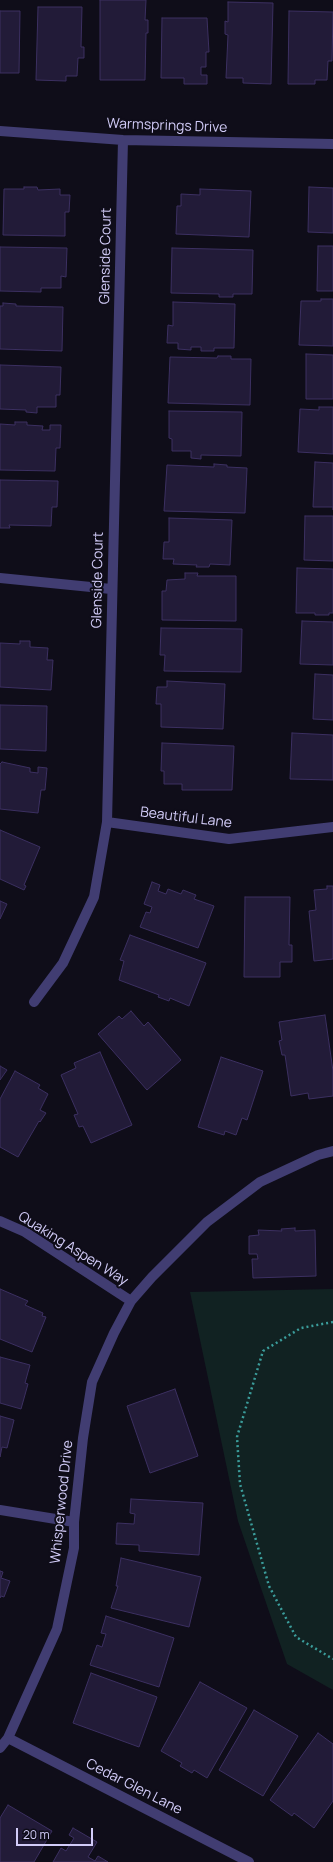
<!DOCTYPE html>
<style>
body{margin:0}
#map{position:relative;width:333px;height:1862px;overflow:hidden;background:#0f0d19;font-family:Manrope,sans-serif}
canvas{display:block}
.scale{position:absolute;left:16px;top:1828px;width:77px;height:18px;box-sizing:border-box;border:2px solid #d2ccf8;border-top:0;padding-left:5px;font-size:12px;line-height:14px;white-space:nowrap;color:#d2ccf8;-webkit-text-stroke:3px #0f0d19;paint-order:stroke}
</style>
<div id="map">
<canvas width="333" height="1862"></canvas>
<div class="scale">20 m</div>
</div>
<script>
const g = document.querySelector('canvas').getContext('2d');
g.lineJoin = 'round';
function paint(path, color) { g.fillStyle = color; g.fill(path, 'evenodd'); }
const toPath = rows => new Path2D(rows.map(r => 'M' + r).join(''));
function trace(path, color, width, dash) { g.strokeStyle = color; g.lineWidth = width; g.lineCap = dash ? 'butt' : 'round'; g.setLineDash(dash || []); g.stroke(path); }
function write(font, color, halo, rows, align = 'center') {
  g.font = font + ' Manrope,sans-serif'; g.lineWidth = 4; g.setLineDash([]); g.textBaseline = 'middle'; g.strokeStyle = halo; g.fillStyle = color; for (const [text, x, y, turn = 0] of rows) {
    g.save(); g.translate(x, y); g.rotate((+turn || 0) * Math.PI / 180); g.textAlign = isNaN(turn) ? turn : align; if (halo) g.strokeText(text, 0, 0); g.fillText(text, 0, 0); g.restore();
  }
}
paint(toPath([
 [333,1289,333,1690,287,1664,238,1521,190,1292]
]), '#122');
const building = toPath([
 [100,0,146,0,145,20,148,20,148,33,146,33,145,80,100,80,100,0],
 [228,2,273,3,271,84,243,83,243,78,226,78,228,35,225,34,225,21,228,22,228,2],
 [38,7,82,7,81,47,84,47,84,58,78,58,77,76,66,76,66,81,36,80,38,7],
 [0,11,20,11,19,73,0,73,0,11],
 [289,11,333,12,332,61,328,61,327,80,315,80,315,84,288,84,289,11],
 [162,18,207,18,209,52,206,52,206,67,201,67,201,75,207,75,207,84,184,84,184,78,161,78,162,18],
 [24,187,37,187,38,190,60,189,60,195,70,195,69,212,65,212,65,236,3,235,4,189,24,189,24,187],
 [309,187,333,188,333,233,308,232,309,187],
 [200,189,251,191,249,237,176,234,177,206,181,206,181,194,200,195,200,189],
 [318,246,333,246,333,291,317,291,318,246],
 [0,247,67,248,66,277,61,276,61,288,41,288,41,292,0,291,0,247],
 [172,248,253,250,252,294,233,294,233,297,219,297,219,294,171,293,172,248],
 [321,299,333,299,333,346,299,345,301,301,321,301,321,299],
 [173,302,235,304,234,348,214,348,214,351,201,351,201,347,191,347,191,350,178,349,178,343,167,343,168,325,173,326,173,302],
 [3,303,16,304,16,306,63,307,62,351,0,349,0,306,3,306,3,303],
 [306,354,333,355,333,399,306,399,306,354],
 [218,356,231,356,231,359,251,359,250,405,168,403,170,357,217,358,218,356],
 [0,365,61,367,60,395,56,395,56,407,37,407,37,413,26,412,26,410,0,409,0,365],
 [319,407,333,407,333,454,298,452,300,409,319,410,319,407],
 [169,411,242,412,241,456,201,455,201,459,191,458,191,451,172,451,172,439,169,438,169,411],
 [15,422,27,422,27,425,43,426,42,430,50,430,50,425,61,425,60,448,56,448,55,471,0,470,0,424,15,425,15,422],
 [315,462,333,463,333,510,333,507,313,507,315,462],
 [214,464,227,465,227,467,247,468,245,513,164,511,167,465,214,467,214,464],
 [0,480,58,481,57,507,52,507,51,526,9,525,10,528,0,528,0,480],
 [305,516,333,516,333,561,304,560,305,516],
 [169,518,232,520,230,565,210,564,209,567,196,567,197,565,173,564,174,559,163,559,164,542,169,542,169,518],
 [297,568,333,569,333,613,329,613,329,615,315,615,315,613,296,613,297,568],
 [185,573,198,573,197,576,236,576,236,621,162,620,162,591,166,591,167,580,185,579,185,573],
 [302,621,333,622,333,665,300,664,302,621],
 [161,628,242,629,241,672,164,671,165,655,160,655,161,628],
 [20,641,30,641,30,647,48,648,47,660,53,660,51,690,0,687,0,643,20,644,20,641],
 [315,674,333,675,333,720,313,719,315,674],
 [167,681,225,684,223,729,161,727,161,704,156,704,157,687,167,687,167,681],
 [0,705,47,706,46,751,0,749,0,705],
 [292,733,333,735,333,780,290,779,292,733],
 [162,743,234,746,232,790,182,790,182,784,164,784,164,771,161,771,162,743],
 [2,762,30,768,30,772,38,773,38,767,47,768,45,790,41,790,38,813,0,809,0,764,2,762],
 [0,830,40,847,24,885,26,886,24,890,0,879,0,830],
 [152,882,160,885,158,891,166,894,168,889,181,894,183,890,196,895,194,899,214,906,198,948,140,927,146,912,150,913,152,907,144,904,152,882],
 [327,886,333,886,333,959,314,961,309,911,316,910,314,890,327,889,327,886],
 [245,897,290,897,289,945,292,945,292,962,280,962,280,977,244,977,245,897],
 [0,901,7,904,0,919,0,901],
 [130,935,206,963,189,1006,170,998,169,1001,158,997,159,995,119,980,124,961,120,960,130,935],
 [131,1011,144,1026,148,1022,181,1060,147,1090,98,1034,119,1016,122,1019,131,1011],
 [325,1015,333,1071,333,1096,309,1099,308,1093,291,1096,285,1055,282,1055,279,1041,282,1040,279,1022,325,1015],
 [100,1052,132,1125,91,1143,83,1126,79,1127,74,1115,78,1114,61,1075,76,1068,74,1063,100,1052],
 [221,1057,263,1071,247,1120,242,1118,236,1135,225,1131,224,1135,198,1127,221,1057],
 [0,1066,7,1070,0,1080,0,1066],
 [15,1071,40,1085,38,1088,48,1094,40,1110,46,1113,40,1122,39,1121,18,1157,0,1147,0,1099,15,1071],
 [295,1228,295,1231,315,1230,316,1276,253,1278,252,1259,258,1259,257,1254,249,1254,249,1236,259,1235,258,1230,282,1231,281,1229,295,1228],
 [0,1289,28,1301,25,1305,43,1313,42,1316,46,1317,32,1352,0,1339,0,1289],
 [0,1357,30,1365,25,1383,28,1384,21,1409,0,1403,0,1357],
 [175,1389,198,1456,150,1473,127,1406,175,1389],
 [0,1416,14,1420,7,1448,2,1447,0,1457,0,1416],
 [131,1499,203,1503,199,1555,139,1551,139,1545,116,1544,117,1523,134,1524,135,1514,130,1513,131,1499],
 [121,1558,201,1577,189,1627,111,1608,118,1586,116,1586,121,1558],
 [0,1571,3,1572,1,1578,10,1581,4,1597,1,1596,0,1598,0,1571],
 [106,1616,174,1638,159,1687,90,1665,97,1645,102,1647,106,1634,101,1633,106,1616],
 [91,1673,157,1697,139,1747,73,1723,91,1673],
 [200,1682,247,1708,207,1778,194,1770,192,1773,180,1766,182,1763,161,1751,200,1682],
 [254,1710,298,1736,263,1796,219,1770,254,1710],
 [318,1733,333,1744,333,1801,314,1828,294,1813,292,1816,270,1800,318,1733],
 [8,1805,52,1831,34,1862,0,1862,0,1818,8,1805],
 [73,1828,97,1842,88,1857,95,1861,98,1856,108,1862,53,1862,61,1848,66,1851,74,1838,69,1835,73,1828]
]);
paint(building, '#221b38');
trace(building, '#3c3061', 1);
trace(toPath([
 [333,1322,301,1328,263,1351,237,1437,240,1484,269,1586,296,1637,333,1659]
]), '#3b9d9b', 2.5, [2, 3]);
trace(toPath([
 [0,131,123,140,333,144],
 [0,578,111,589],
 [107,822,229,839,333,827],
 [34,1002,63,963,94,897,107,822,123,140],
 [0,1221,25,1232,131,1301],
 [0,1510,74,1522],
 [8,1738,249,1862],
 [0,1748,8,1738,57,1629,74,1548,74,1522,83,1438,92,1382,114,1333,131,1301,152,1277,207,1222,260,1182,318,1155,333,1151]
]), '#413d72', 10);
write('14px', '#d2ccf8', '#0f0d19', [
 ["Warmsprings Drive",167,126,2],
 ["Glenside Court",106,256,-89],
 ["Glenside Court",98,580,-89],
 ["Beautiful Lane",186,818,7],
 ["Quaking Aspen Way",73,1249,32],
 ["Whisperwood Drive",62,1502,-84],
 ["Cedar Glen Lane",134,1787,27]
]);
</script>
